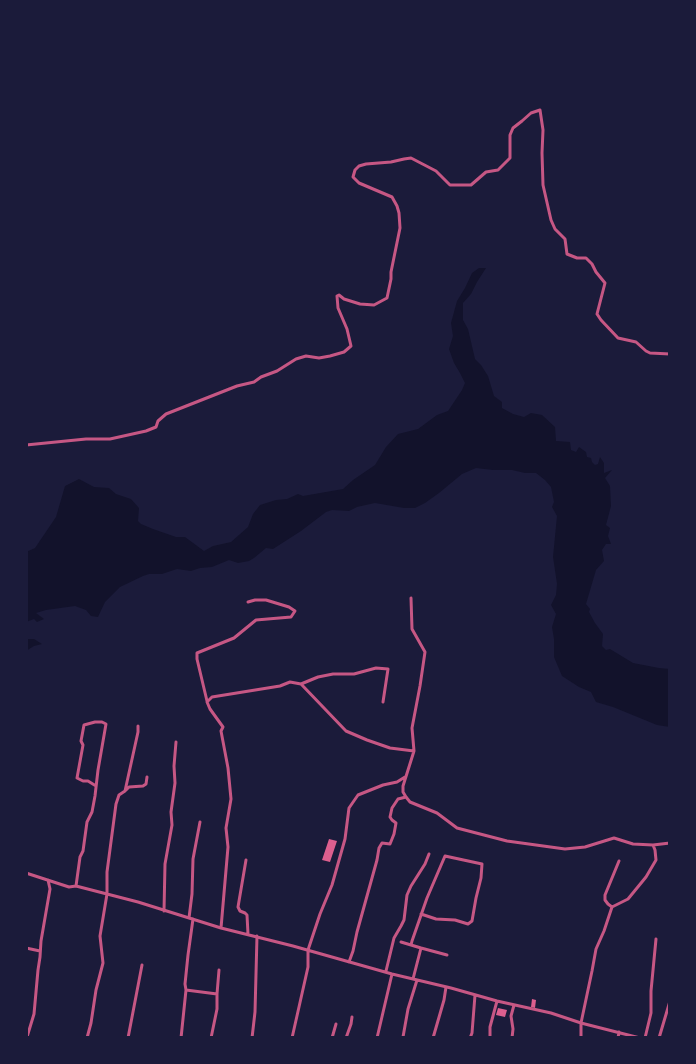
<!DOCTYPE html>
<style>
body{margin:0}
#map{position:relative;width:696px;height:1064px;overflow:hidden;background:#1b1b3a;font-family:"DM Sans",sans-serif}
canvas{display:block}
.frame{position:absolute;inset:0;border:28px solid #1b1b3a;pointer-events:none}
</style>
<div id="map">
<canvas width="696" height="1064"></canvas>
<div class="frame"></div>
</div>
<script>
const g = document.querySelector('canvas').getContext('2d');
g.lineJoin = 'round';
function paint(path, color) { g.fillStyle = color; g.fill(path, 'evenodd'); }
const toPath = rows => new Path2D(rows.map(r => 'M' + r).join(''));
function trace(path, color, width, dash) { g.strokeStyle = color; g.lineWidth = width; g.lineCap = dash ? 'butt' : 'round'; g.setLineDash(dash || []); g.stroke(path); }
paint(toPath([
 [479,268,486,268,477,282,471,294,463,303,463,320,468,329,475,359,481,365,488,376,494,396,502,402,502,408,513,414,524,417,531,413,542,415,555,427,556,441,570,442,571,450,576,452,579,447,586,452,587,457,591,458,592,462,595,465,598,464,600,457,604,463,604,473,612,470,605,478,610,486,611,506,606,525,610,528,608,536,611,544,606,544,602,550,604,561,596,570,586,604,590,609,589,612,595,623,603,634,602,646,606,650,610,649,633,663,659,668,670,669,670,727,657,725,613,707,596,702,591,692,579,687,562,676,554,657,554,639,552,627,556,614,551,605,556,595,557,584,553,557,557,516,552,507,554,502,551,487,545,480,536,473,525,473,512,470,493,470,476,468,462,474,439,493,425,503,415,508,404,508,375,503,357,507,349,511,332,510,326,512,301,531,273,549,266,548,254,558,249,561,238,563,229,560,212,567,200,568,191,571,177,569,162,574,149,574,143,576,120,587,105,602,98,617,91,616,86,610,75,606,46,610,36,613,44,619,37,622,34,619,26,622,26,552,35,548,56,517,65,486,79,479,94,487,109,488,116,494,131,499,139,508,138,521,141,524,153,529,176,537,185,537,204,551,213,546,231,542,248,527,253,514,260,505,276,500,287,499,298,494,303,496,343,489,353,480,375,465,386,447,398,434,418,429,437,415,448,411,462,390,465,383,460,373,454,363,449,349,453,336,451,323,457,301,465,288,472,273],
 [26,639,34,639,42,644,34,646,26,651]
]), '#12122b');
paint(toPath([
 [329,839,337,841,330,862,322,860],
 [532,999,536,1000,535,1008,531,1007],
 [498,1008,507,1010,505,1017,496,1015]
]), '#dd5f8e');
trace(toPath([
 [26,445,86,439,110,439,146,431,156,427,158,421,166,414,237,386,254,382,261,377,277,371,296,359,306,356,319,358,330,356,344,352,351,346,347,329,338,308,337,296,339,295,344,299,360,304,374,305,387,298,391,279,391,272,400,228,399,213,397,206,392,197,359,183,353,177,355,170,359,166,366,164,391,162,404,159,411,158,436,171,450,185,471,185,486,172,498,170,510,158,510,135,513,128,522,121,531,113,540,110,543,130,542,153,543,185,551,220,555,229,565,239,567,254,577,258,586,258,592,264,596,272,605,283,597,314,601,320,618,338,636,342,646,351,650,353,670,354],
 [411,598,412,629,425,652,420,686,412,728,414,751,403,786,403,792,406,797,410,802,437,813,457,828,507,841,565,849,585,847,614,838,633,844,653,845,655,850,656,860,646,877,628,899,612,907,604,931,596,949,592,971,581,1023,581,1038],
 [301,684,318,677,333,674,354,674,376,668,388,669,383,702],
 [207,701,197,659,197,653,234,638,256,620,291,617,295,611,289,607,266,600,255,600,248,602],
 [126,790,129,787,143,786,146,784,147,777],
 [653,845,670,843],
 [246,860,238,907,240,911,245,913,247,915,248,934],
 [26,873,69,887,76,886,107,894,107,872,116,804,119,795,125,791,138,732,138,726],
 [76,886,80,857,83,851,87,822,92,812,95,796,98,770,106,724,102,722,95,722,84,725,81,741,83,745,77,778,83,781,88,781,96,786],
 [612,907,608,904,605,900,605,895,619,861],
 [164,911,165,864,172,825,171,812,175,783,174,766,176,742],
 [189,918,192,894,193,859,200,822],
 [193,919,188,955,185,984,186,990,217,994,219,970],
 [221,928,228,847,226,828,231,799,228,768,221,731,223,727,210,709,207,702,212,697,280,686,290,682,301,684,346,731,367,740,390,748,414,751],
 [401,942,411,945],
 [26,948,40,951],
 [421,948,447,955],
 [349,962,353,951,357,932,377,860,379,848,382,843,390,844,394,834,396,823,392,820,390,817,392,808,398,799,406,797],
 [386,971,394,938,401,926,404,920,407,895,411,886,425,864,429,854],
 [413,979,421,948,411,945,412,941,427,898,445,856,482,864,481,878,476,898,472,921,468,924,455,920,436,919,421,914],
 [27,1037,34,1014,38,970,40,957,41,941,50,889,48,880],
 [403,1037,408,1009,417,980],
 [87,1038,91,1023,96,990,103,963,100,936,107,894,138,902,221,928,293,946,392,974,451,988,497,1001,551,1013,581,1023,640,1038],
 [128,1038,142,965],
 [181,1038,186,990],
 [211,1038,217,1009,217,994],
 [252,1038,255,1012,257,936],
 [292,1038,308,967,308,950,320,914,332,885,345,839,349,808,358,795,383,785,397,782,405,777],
 [332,1038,336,1024],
 [346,1038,351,1024,352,1017],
 [377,1038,392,974],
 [433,1038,444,1000,446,987],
 [470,1038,472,1033,475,995],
 [490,1038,490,1027,497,1001],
 [512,1038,513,1029,511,1016,514,1005],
 [618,1038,619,1032],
 [645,1038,651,1013,651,991,656,939],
 [659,1038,670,1001]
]), '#c65784', 3);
</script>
